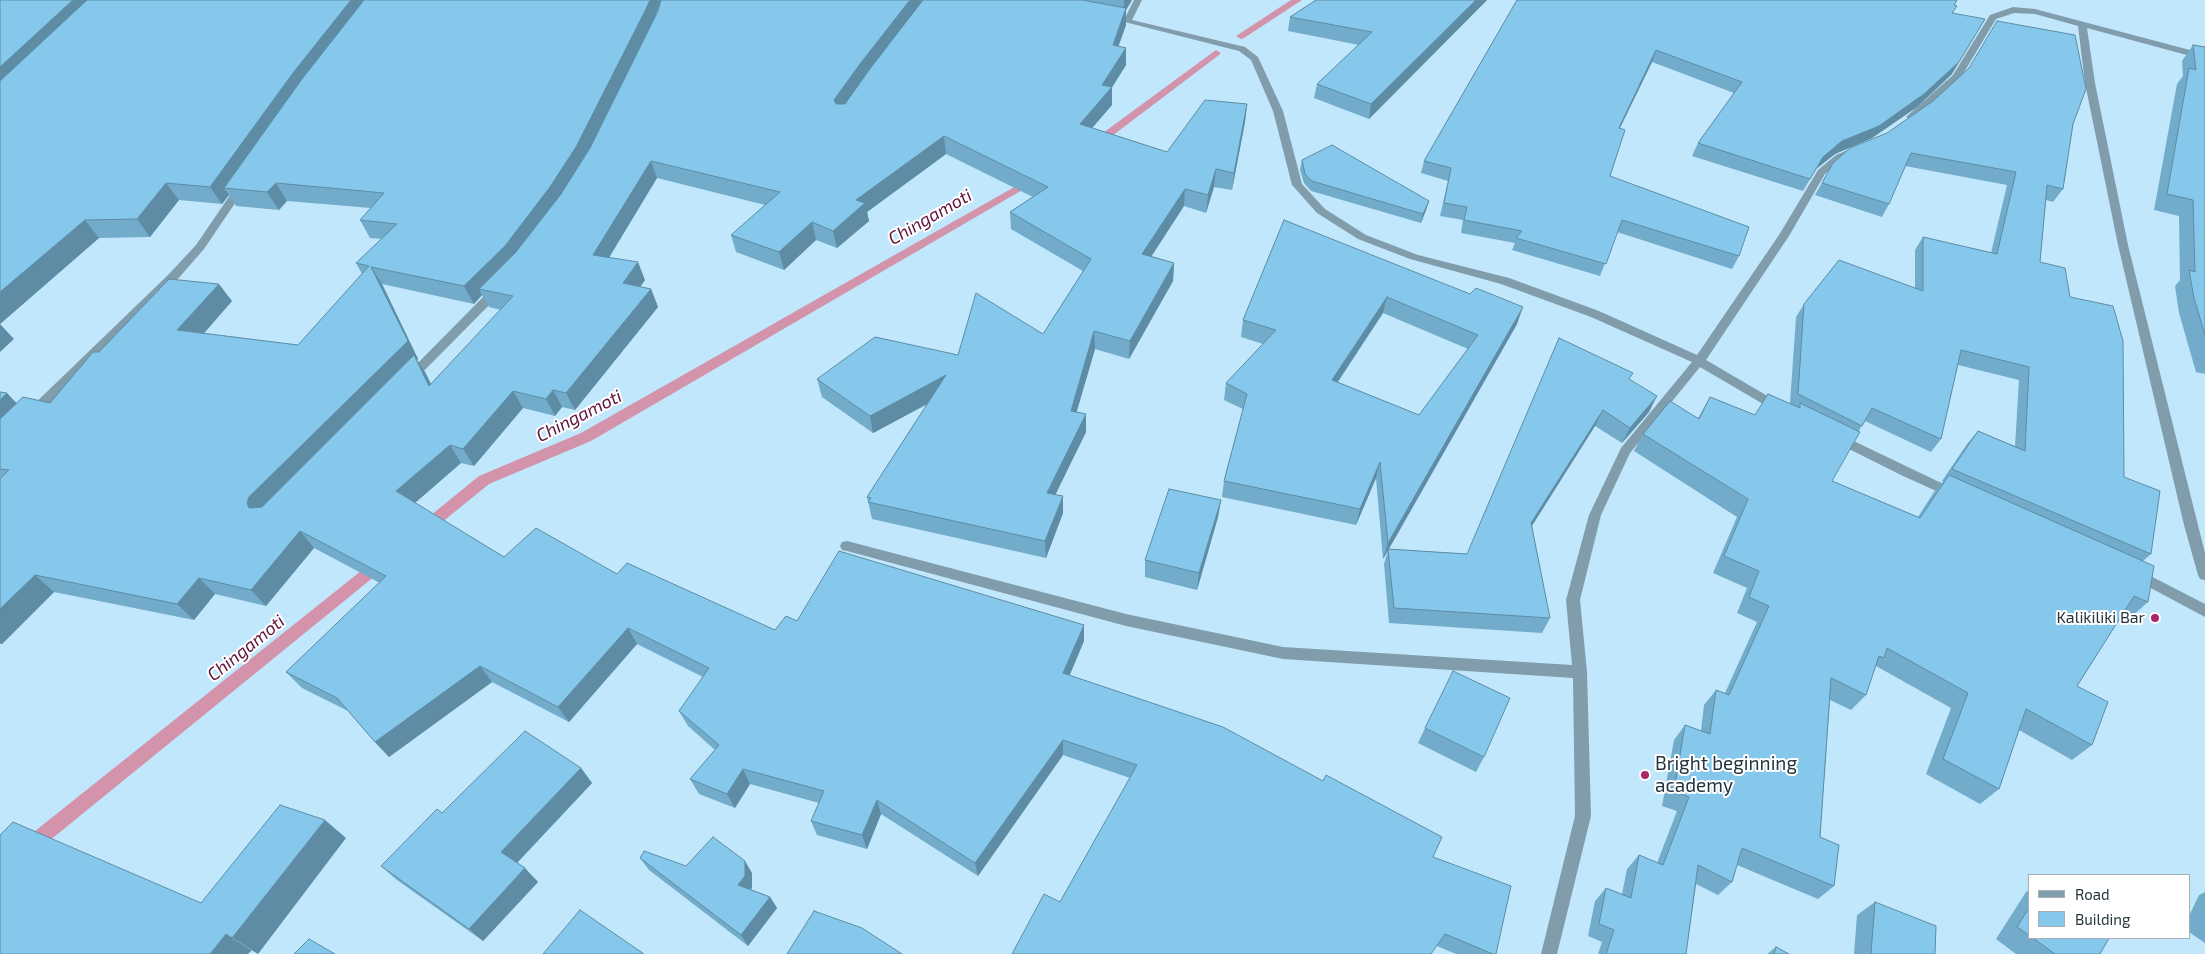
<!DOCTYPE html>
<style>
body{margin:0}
#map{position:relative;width:2205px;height:954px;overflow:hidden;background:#c1e7fc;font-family:"Exo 2",sans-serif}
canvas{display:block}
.legend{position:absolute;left:2028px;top:874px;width:162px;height:65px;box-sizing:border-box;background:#fff;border:1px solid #a8aeb1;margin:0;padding:6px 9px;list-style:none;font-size:15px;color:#26353d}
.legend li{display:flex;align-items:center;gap:10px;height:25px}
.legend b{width:25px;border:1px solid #a8aeb1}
</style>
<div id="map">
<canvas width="2205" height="954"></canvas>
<ul class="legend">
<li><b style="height:6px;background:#819cab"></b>Road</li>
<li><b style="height:14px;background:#85c8eb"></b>Building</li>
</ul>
</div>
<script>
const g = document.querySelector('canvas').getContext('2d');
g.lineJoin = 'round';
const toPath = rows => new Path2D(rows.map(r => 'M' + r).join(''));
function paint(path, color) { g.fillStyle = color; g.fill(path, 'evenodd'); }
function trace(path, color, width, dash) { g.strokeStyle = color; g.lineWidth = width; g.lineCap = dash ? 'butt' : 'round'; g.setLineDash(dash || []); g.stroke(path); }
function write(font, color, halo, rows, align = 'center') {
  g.font = font + ' "Exo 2",sans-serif'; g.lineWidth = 4; g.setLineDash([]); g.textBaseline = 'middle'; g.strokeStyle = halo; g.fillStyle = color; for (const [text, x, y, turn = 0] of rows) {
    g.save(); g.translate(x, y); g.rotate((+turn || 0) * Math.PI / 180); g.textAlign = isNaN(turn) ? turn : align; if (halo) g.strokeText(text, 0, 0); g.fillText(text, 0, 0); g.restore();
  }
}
paint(toPath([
 [1291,0,1302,0,1244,38,1241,39,1236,36,1291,0],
 [1216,50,1221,53,1219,55,1100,145,1092,145,1092,141,1216,50],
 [1032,177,1037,180,1036,182,591,441,489,484,430,532,425,534,420,532,418,528,420,524,479,476,581,433,1032,177],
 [381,557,386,559,388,563,386,567,6,876,0,879,0,859,376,559,381,557]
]), '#d393aa');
paint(toPath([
 [1134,0,1142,0,1132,20,1245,47,1258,57,1283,111,1302,184,1325,209,1366,235,1418,255,1509,278,1599,311,1697,355,1779,235,1818,170,1836,155,1855,147,1860,150,1842,159,1825,174,1789,236,1706,360,1783,405,1785,408,1783,411,1775,411,1700,367,1630,453,1601,515,1580,600,1587,672,1591,816,1557,954,1541,954,1575,816,1573,678,1283,659,1126,626,847,551,842,550,840,546,842,542,847,541,1126,614,1283,647,1572,665,1566,600,1589,515,1621,448,1692,362,1591,317,1501,284,1410,259,1358,239,1317,213,1292,185,1273,111,1251,60,1239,51,1105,17,1109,14,1125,18,1134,0],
 [2013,7,2035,9,2205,54,2205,60,2087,28,2095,83,2128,245,2205,553,2205,580,2200,579,2198,575,2184,525,2118,245,2085,83,2078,26,2035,14,2014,13,1996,19,1960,79,1914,119,1911,120,1906,117,1953,75,1990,15,2013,7],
 [241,184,246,187,204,249,176,281,35,417,27,417,25,414,27,411,168,275,196,245,237,185,241,184],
 [497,286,501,287,502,290,501,293,415,380,407,380,405,377,407,374,493,287,497,286],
 [1837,433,1958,491,1960,494,1958,497,1954,499,1903,476,1833,441,1831,438,1837,433],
 [2137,569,2205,604,2205,617,2132,578,2130,574,2132,570,2137,569]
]), '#819cab');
paint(toPath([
 [0,0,661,0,655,16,661,0,1132,0,1126,10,1126,25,1118,46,1126,48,1126,65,1112,87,1112,105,1092,128,1167,152,1247,104,1245,122,1232,190,1214,187,1206,213,1184,206,1151,256,1174,263,1173,281,1129,359,1095,349,1076,412,1086,414,1086,432,1055,494,1063,513,1046,558,872,519,867,497,927,404,873,433,822,397,817,379,958,355,1043,334,1083,271,1011,229,1010,212,1033,197,946,154,867,212,869,221,837,248,816,240,784,270,736,252,731,235,765,205,657,178,609,258,645,280,640,287,651,289,658,307,575,410,562,407,555,416,523,408,474,466,461,463,415,503,504,557,617,574,775,630,797,621,1084,641,1069,675,1433,857,1496,954,1456,954,1437,946,1060,902,1130,778,1063,755,978,876,881,814,867,849,817,835,811,821,819,803,750,784,735,808,699,794,690,779,715,750,688,726,679,711,703,677,637,644,569,722,492,682,389,757,375,742,348,711,302,688,286,672,380,583,314,548,266,606,215,594,194,620,54,592,2,644,0,644,0,392,17,403,50,403,99,352,232,301,204,333,298,345,362,274,356,263,382,239,370,238,360,220,371,208,287,201,279,210,236,206,229,195,222,204,179,200,150,237,99,238,0,324],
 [382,284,474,304,482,295,489,307,501,310,431,384,425,372,417,360,418,359],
 [1316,0,1487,0,1369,119,1314,98,1317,84,1359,45,1288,31,1290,17],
 [1517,0,1957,0,1954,5,1953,13,1952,74,1917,107,1872,138,1835,154,1816,169,1803,191,1692,156,1698,143,1734,93,1652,62,1620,128,1610,176,1739,256,1732,269,1617,232,1600,276,1512,250,1515,243,1461,233,1463,220,1440,216,1448,181,1421,173,1424,161],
 [2193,45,2205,47,2205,374,2196,372,2179,313,2175,286,2180,280,2179,216,2154,210,2177,84,2183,76,2182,61],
 [2073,124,2063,189,2053,202,2046,200,2040,262,2070,297,2124,477,2151,554,2143,561,2148,602,2129,619,2122,615,2077,686,2092,745,2072,760,2019,730,1999,789,1980,804,1926,774,1951,708,1876,666,1875,668,1866,695,1851,710,1830,700,1820,837,1834,886,1818,899,1737,865,1732,882,1718,895,1696,884,1686,954,1598,954,1602,942,1588,936,1595,901,1606,888,1622,894,1627,869,1639,855,1657,863,1677,811,1662,806,1674,740,1685,725,1701,731,1704,705,1716,690,1725,693,1757,622,1737,613,1747,588,1713,573,1737,517,1634,451,1643,434,1698,418,1710,397,1755,415,1790,403,1796,317,1804,304,1915,288,1915,250,1923,237,1991,253,2007,185,1905,166,1889,204,1882,217,1815,195,1833,163],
 [1958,365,2019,380,2015,446,1978,431,1967,444,1942,481,1943,482,1934,492,1918,517,1832,481,1858,432,1865,421,1931,452,1941,439],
 [1302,160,1429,201,1426,210,1421,223,1311,191,1304,183,1300,170],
 [1284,220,1517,324,1389,549,1467,554,1630,380,1649,412,1622,443,1595,426,1532,526,1550,618,1542,633,1389,623,1384,564,1388,551,1383,559,1376,478,1356,525,1222,497,1224,481,1243,409,1224,400,1226,383,1263,344,1241,337,1243,320],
 [1383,313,1468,349,1419,415,1338,382],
 [1221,500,1218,517,1197,590,1145,577,1145,560],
 [1425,728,1484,757,1476,772,1418,743],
 [581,768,592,783,517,863,538,882,483,941,397,880,381,866,442,813],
 [640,858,686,866,752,873,752,888,750,889,770,897,777,908,748,946,649,870],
 [2029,890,2029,938,2109,938,2100,954,2016,954,1996,939,2026,892],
 [2205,892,2205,943,2189,932,2189,916,2199,895],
 [1875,902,1935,954,1854,954,1857,915],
 [1776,947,1789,954,1767,954]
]), '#72acca');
paint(toPath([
 [73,0,102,0,0,96,0,67],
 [351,0,373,0,224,188,229,195,222,204,210,187,293,73],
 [650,0,661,0,651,26,583,164,514,264,479,289,482,295,474,304,464,286],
 [910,0,926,0,837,117,834,100,860,64],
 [1124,0,1132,0,1126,10,1126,25,1113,62,1113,45,1124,14],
 [1476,0,1487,0,1369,119,1371,104],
 [1985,19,1952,74,1917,107,1872,138,1835,154,1816,169,1803,191,1823,157],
 [1126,48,1126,65,1111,89,1112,87,1112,105,1080,142,1080,124,1102,85],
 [1656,50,1652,62,1614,140,1619,128],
 [1247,104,1245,122,1232,190,1234,173],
 [944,136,946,154,867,212,869,221,837,248,833,231,856,200],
 [651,161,657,178,600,272,593,255],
 [1216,169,1214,187,1206,213,1208,195],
 [166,183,179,200,150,237,137,219],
 [276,183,287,201,279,210,267,192],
 [1185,189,1184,206,1142,271,1142,254],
 [1429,201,1426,210,1421,223,1423,214],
 [85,220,99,238,0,324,0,292],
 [812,222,816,240,784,270,779,252],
 [638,262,645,280,630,301,623,283],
 [1174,263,1173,281,1129,359,1130,341],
 [371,267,382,284,418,359,417,360,425,372,440,403,429,386,264,514,249,508,247,503,249,497],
 [219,284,232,301,192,347,177,330],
 [651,289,658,307,575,410,566,393],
 [1387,297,1383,313,1328,396,1332,380],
 [1523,307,1517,324,1383,559,1388,543],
 [0,324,14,339,0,352],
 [1094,331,1095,349,1072,428,1071,411],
 [946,375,948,393,873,433,870,416],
 [553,390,562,407,555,416,546,399],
 [513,391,523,408,474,466,463,449],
 [7,393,24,411,0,434,0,400],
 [1657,396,1649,412,1622,443,1630,428],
 [1603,410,1595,426,1524,538,1531,523],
 [1086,414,1086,432,1048,510,1047,493],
 [450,445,461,463,409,508,396,491],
 [1380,462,1376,478,1356,525,1360,509],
 [1063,496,1063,513,1046,558,1045,541],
 [1221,500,1218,517,1197,590,1199,573],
 [300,531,314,548,266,606,251,590],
 [35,575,54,592,2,644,0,643,0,609],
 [199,578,215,594,194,620,177,604],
 [1084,625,1084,641,1064,689,1063,673],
 [628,628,637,644,569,722,558,707],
 [480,666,492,682,389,757,375,742],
 [1063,740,1063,755,978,876,975,863],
 [581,768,592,783,514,866,501,852],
 [743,769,750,784,735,808,727,794],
 [877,800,881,814,867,849,862,835],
 [325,820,346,838,258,954,232,938],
 [745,861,752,873,752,888,745,896,738,885],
 [525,868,538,882,483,941,469,929],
 [770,897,777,908,748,946,741,935],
 [226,934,252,950,248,954,210,954]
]), '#5d8ca4');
const building = toPath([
 [0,0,73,0,0,67,0,0],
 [87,0,351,0,293,73,210,187,166,183,137,219,85,220,0,292,0,81,87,0],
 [364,0,650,0,646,9,576,147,550,187,505,246,464,286,371,267,408,341,249,497,247,503,249,508,262,507,414,355,429,386,513,296,479,289,516,252,561,194,590,148,658,11,661,0,910,0,860,64,834,100,836,104,845,104,869,70,923,0,1082,0,1126,8,1113,45,1126,48,1102,85,1112,87,1080,124,1167,152,1205,100,1247,104,1234,173,1216,169,1208,195,1185,189,1142,254,1174,263,1130,341,1094,331,1071,411,1086,414,1047,493,1063,496,1045,541,868,502,871,498,867,497,946,375,870,416,817,379,875,337,958,355,976,293,1043,334,1091,259,1010,212,1048,187,944,136,856,200,865,203,833,231,812,222,779,252,731,235,780,192,651,161,593,255,638,262,623,283,651,289,566,393,553,390,546,399,513,391,463,449,450,445,396,491,504,557,536,528,617,574,627,563,775,630,786,616,797,621,839,551,1084,625,1063,673,1223,727,1323,781,1326,775,1442,837,1433,857,1511,886,1496,954,1493,954,1445,934,1431,954,1012,954,1044,894,1060,902,1137,765,1063,740,975,863,877,800,862,835,811,821,824,791,743,769,727,794,690,779,719,745,679,711,709,668,628,628,558,707,480,666,375,742,337,698,286,672,386,576,300,531,251,590,199,578,177,604,35,575,0,609,0,479,9,470,0,469,0,419,23,397,50,403,93,352,99,352,169,279,219,284,177,330,298,345,369,266,356,263,397,224,360,220,384,193,276,183,267,192,224,188,302,79,364,0],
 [1316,0,1476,0,1371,104,1317,84,1372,32,1290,17,1316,0],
 [1517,0,1957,0,1954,5,1957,6,1952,13,1985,19,1959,62,1924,94,1879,126,1842,141,1823,157,1810,179,1698,143,1742,82,1656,50,1619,128,1625,130,1610,176,1749,227,1739,256,1622,220,1606,264,1516,238,1522,231,1464,220,1467,207,1444,203,1451,168,1424,161,1517,0],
 [1997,21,2075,35,2086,89,2073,124,2063,189,2047,185,2040,262,2065,268,2070,297,2113,306,2123,341,2124,477,2160,491,2151,554,1952,469,1978,431,2025,451,2029,367,1961,350,1941,439,1872,408,1862,426,1798,394,1804,304,1839,260,1923,291,1923,237,1997,254,2016,172,1911,153,1889,204,1822,183,1833,163,1850,148,1887,133,1933,101,1969,68,1997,21],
 [2193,45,2205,47,2205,335,2194,298,2189,270,2195,272,2193,200,2167,194,2189,68,2196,70,2193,45],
 [1332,145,1429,201,1423,214,1312,181,1305,174,1302,160,1332,145],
 [1284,220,1470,294,1476,288,1523,307,1388,543,1380,462,1360,509,1224,481,1247,394,1226,383,1276,330,1243,320,1284,220],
 [1387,297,1478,335,1419,415,1332,380,1387,297],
 [1559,338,1633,373,1629,379,1657,396,1630,428,1603,410,1531,523,1550,618,1394,608,1388,549,1467,554,1559,338],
 [0,392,7,393,0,400,0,392],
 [1768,394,1800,408,1800,403,1860,432,1832,481,1920,518,1949,475,2154,566,2148,602,2134,596,2077,686,2108,702,2092,745,2026,709,1999,789,1943,759,1968,693,1887,648,1884,658,1879,656,1866,695,1831,678,1820,837,1839,845,1834,886,1742,848,1732,882,1698,865,1686,954,1606,954,1614,930,1599,924,1606,888,1631,898,1639,855,1663,865,1689,797,1674,791,1685,725,1710,734,1716,690,1729,695,1769,606,1749,597,1759,571,1724,556,1748,499,1643,434,1670,401,1699,419,1710,397,1755,415,1768,394],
 [1169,489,1221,500,1199,573,1145,560,1169,489],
 [1453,671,1510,698,1484,757,1425,728,1453,671],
 [525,731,581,768,501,852,525,868,469,929,381,866,437,809,442,813,525,731],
 [280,805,325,820,232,938,226,934,210,954,0,954,0,835,13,822,201,903,280,805],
 [713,837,745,861,745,876,738,885,770,897,741,935,640,858,644,851,686,866,713,837],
 [1875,902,1936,926,1935,954,1871,954,1875,902],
 [2029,908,2029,935,2017,927,2029,908],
 [580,910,644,954,543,954,580,910],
 [814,911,862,928,902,954,787,954,814,911],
 [2033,938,2109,938,2100,954,2055,954,2033,938],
 [309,939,335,954,294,954,309,939],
 [1776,947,1789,954,1774,954,1776,947]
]);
paint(building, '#85c8eb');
trace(building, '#5d8ca4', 1);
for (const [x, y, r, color] of [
 [2155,618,5,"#ad2569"],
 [1645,775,5,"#ad2569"]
]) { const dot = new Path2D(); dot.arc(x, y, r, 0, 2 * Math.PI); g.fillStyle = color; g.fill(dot); trace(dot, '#fff', 2); }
write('16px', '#26353d', '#fff', [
 ["Kalikiliki Bar",2145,618]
], 'right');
write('italic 18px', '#601439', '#fff', [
 ["Chingamoti",930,217,-30],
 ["Chingamoti",579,416,-27],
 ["Chingamoti",246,648,-39]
]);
write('19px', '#26353d', '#fff', [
 ["Bright beginning",1655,764],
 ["academy",1655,786]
], 'left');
</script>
